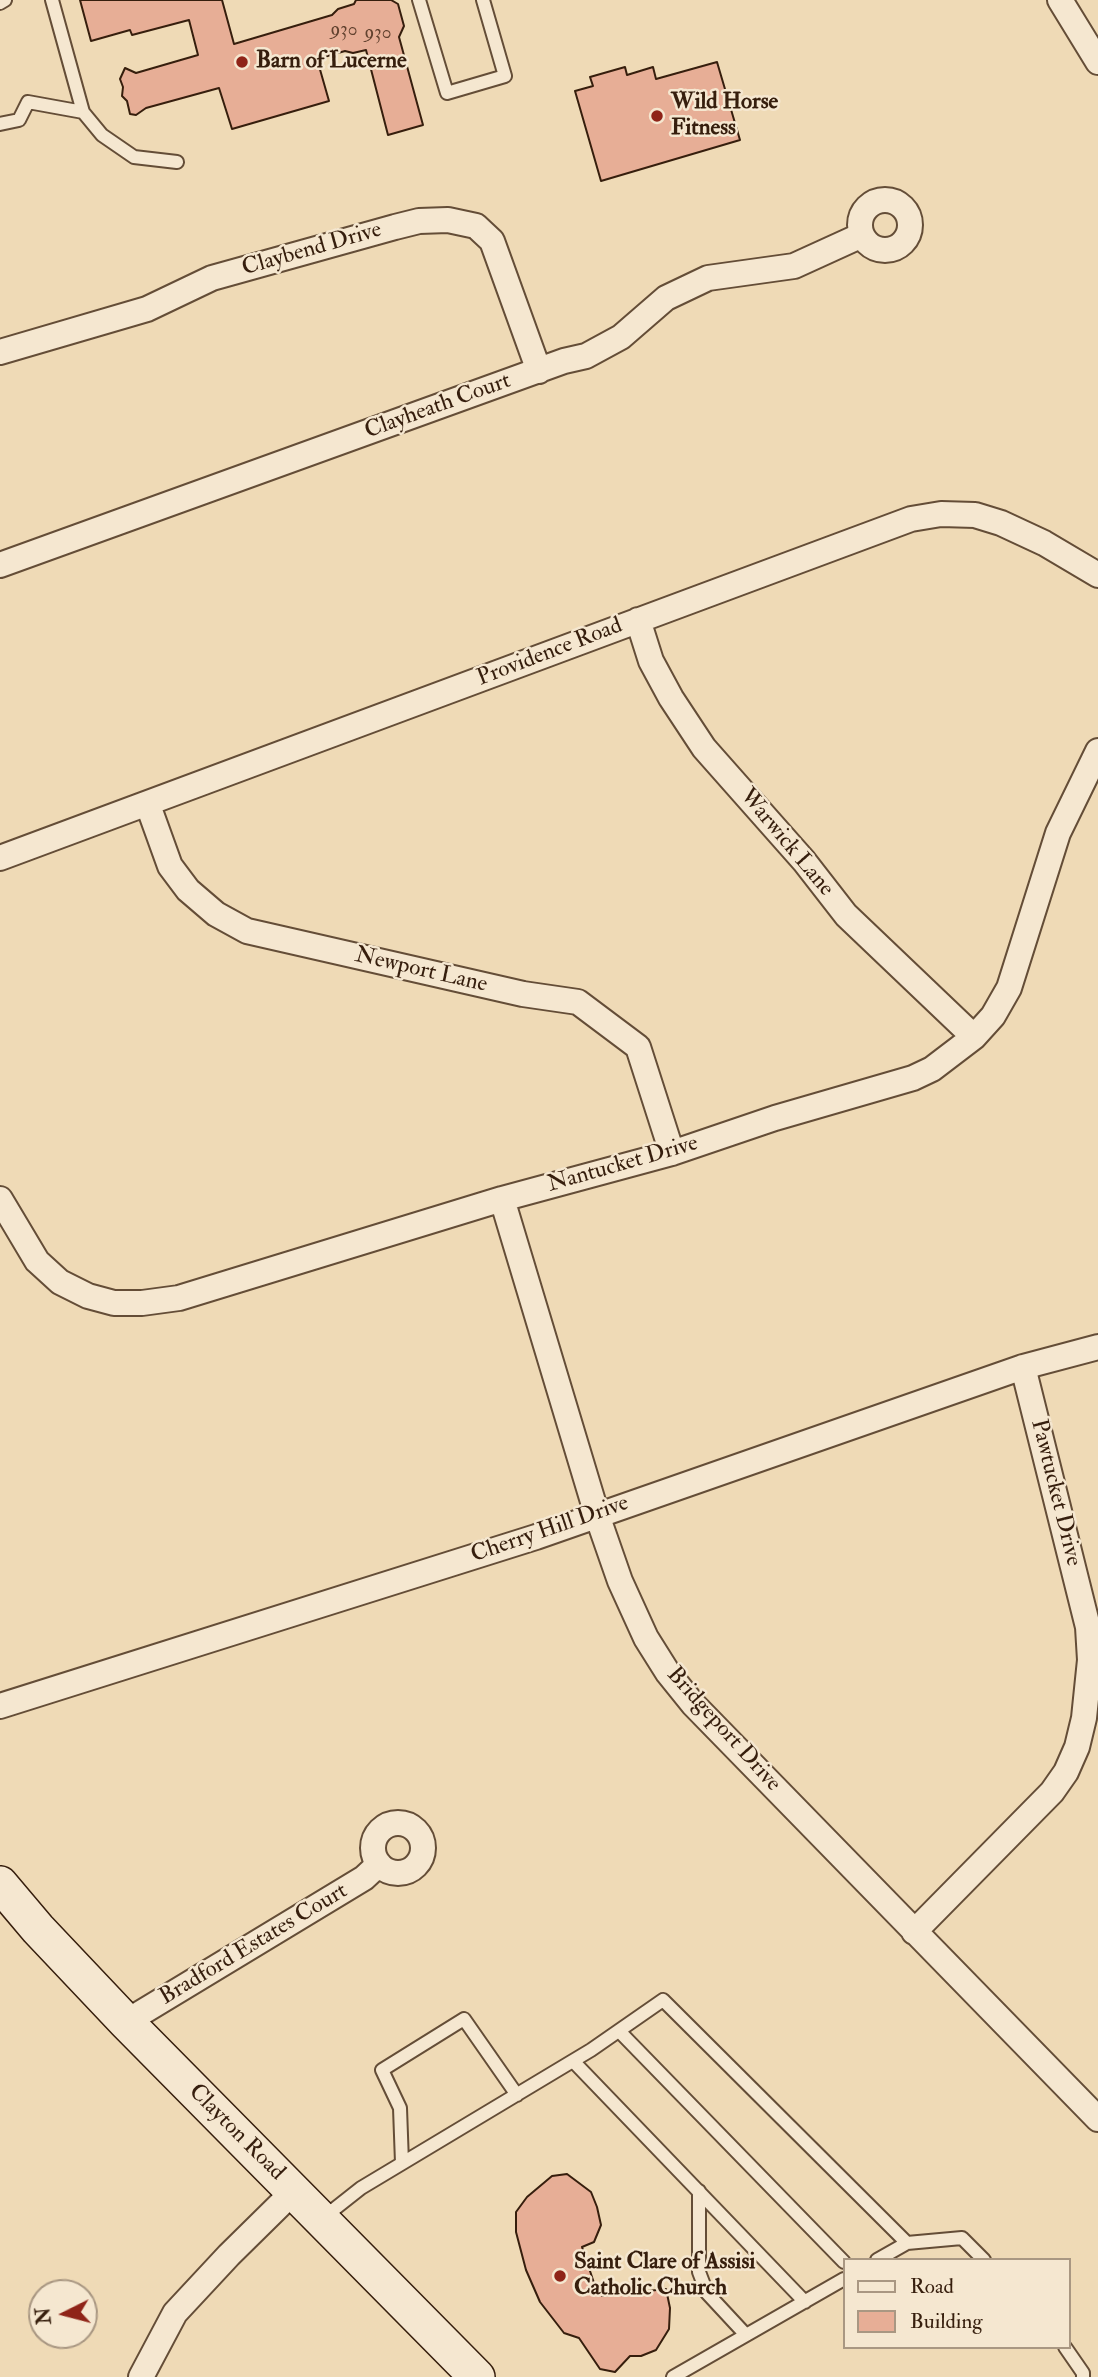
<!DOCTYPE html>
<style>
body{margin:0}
#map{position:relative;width:1098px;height:2377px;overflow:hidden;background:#efdab6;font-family:"IM FELL Double Pica",serif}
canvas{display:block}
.legend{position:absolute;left:843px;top:2258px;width:228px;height:91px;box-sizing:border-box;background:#f5e7d0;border:2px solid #a99782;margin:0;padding:9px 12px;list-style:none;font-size:21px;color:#361e0d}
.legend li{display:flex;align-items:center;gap:14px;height:35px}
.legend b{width:35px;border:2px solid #a99782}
.north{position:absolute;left:28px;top:2279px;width:70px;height:70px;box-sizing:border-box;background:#f5e7d0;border:2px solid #a99782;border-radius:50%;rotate:264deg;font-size:19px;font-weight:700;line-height:28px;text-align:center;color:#361e0d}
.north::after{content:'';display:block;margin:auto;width:24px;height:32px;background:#8f2418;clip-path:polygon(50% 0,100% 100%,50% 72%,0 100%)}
</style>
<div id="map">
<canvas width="1098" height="2377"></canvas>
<ul class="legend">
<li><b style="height:9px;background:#f5e7d0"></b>Road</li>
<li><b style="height:19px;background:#e7ae96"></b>Building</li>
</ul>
<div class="north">N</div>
</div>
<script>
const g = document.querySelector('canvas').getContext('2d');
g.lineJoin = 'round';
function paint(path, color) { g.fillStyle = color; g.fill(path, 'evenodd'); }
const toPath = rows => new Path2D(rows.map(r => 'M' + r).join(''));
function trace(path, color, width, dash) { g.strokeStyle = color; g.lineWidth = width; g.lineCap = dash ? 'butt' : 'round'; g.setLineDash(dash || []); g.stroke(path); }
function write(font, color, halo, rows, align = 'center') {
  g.font = font + ' "IM FELL Double Pica",serif'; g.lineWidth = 5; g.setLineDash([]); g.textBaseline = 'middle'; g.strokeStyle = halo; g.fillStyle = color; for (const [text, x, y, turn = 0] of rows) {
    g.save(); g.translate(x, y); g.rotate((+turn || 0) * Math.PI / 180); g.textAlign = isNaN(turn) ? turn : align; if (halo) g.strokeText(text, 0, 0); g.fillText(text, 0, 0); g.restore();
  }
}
const building = toPath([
 [80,0,222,0,234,44,332,15,338,9,354,4,356,0,391,0,398,4,404,26,399,37,423,125,388,135,366,50,353,53,345,51,317,59,329,101,232,129,219,88,146,108,136,115,130,114,127,101,122,96,123,87,120,79,125,68,136,73,198,55,189,20,132,35,130,30,91,41,80,0],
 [717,62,740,140,601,181,575,91,593,86,590,77,625,67,627,75,653,67,656,79,717,62],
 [567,2174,591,2192,597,2207,601,2225,594,2242,582,2247,594,2283,602,2296,666,2289,670,2308,669,2329,656,2350,641,2356,630,2356,615,2372,600,2369,579,2338,564,2333,540,2302,526,2270,516,2232,516,2212,527,2197,552,2176,567,2174]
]);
paint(building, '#e7ae96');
trace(building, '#361e0d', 2);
const service = toPath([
 [52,0,83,112],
 [419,0,447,93,505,76,483,0],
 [0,3,5,0],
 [0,124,19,120,28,102,83,112,102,135,134,157,177,162],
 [619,2031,844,2262],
 [573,2061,805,2302],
 [402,2163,400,2108,382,2070,464,2019,517,2095],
 [699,2191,699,2272,707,2293,746,2335],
 [323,2218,361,2188,591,2050,663,2000,907,2243],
 [877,2260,907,2243,962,2238,984,2260],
 [1065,2347,1083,2373,1083,2377],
 [673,2377,844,2279]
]);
const minor = toPath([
 [1060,0,1098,62],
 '860 225a25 25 0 1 1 50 0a25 25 0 1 1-50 0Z',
 [0,352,147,309,212,278,395,227,419,221,448,220,476,226,492,241,539,371],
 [0,565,564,361,586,356,621,337,666,298,708,278,794,266,862,235],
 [638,620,651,661,671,698,704,748,804,861,846,915,974,1037],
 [148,805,170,866,188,890,216,914,247,931,523,994,578,1002,638,1047,672,1153],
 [0,858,911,519,941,514,975,515,1001,523,1044,543,1098,575],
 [0,1199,37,1261,60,1282,88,1296,114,1303,142,1303,179,1298,502,1199,672,1153,775,1118,913,1078,932,1069,974,1037,993,1016,1009,988,1058,833,1098,751],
 [502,1199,597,1515,620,1581,646,1638,668,1673,693,1704,1098,2119],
 [0,1706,536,1537,1023,1367,1098,1347],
 '373 1848a25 25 0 1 1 50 0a25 25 0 1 1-50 0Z',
 [914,1932,1052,1792,1066,1772,1077,1747,1084,1718,1090,1660,1088,1627,1023,1367],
 [126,2022,364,1878,379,1864],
 [141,2377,175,2313,229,2255,294,2191]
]);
const secondary = toPath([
 [0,1884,38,1929,126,2022,477,2377]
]);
trace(service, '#644d37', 16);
trace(minor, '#644d37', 28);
trace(secondary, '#361e0d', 38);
trace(service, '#f5e7d0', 12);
trace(minor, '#f5e7d0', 24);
trace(secondary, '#f5e7d0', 35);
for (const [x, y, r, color] of [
 [242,62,7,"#8f2418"],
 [657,116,7,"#8f2418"],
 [560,2276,7,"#8f2418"]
]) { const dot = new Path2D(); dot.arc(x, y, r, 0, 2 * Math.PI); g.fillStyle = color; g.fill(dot); trace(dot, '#f5e7d0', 2.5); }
write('19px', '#62422f', null, [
 ["930",344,31],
 ["930",378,34]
]);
write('bold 23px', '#361e0d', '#f5e7d0', [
 ["Barn of Lucerne",256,62],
 ["Wild Horse",671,103],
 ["Fitness",671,129],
 ["Saint Clare of Assisi",574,2263],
 ["Catholic Church",574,2289]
], 'left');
write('23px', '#361e0d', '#f5e7d0', [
 ["Claybend Drive",312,250,-16],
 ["Clayheath Court",438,407,-20],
 ["Providence Road",550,653,-21],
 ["Warwick Lane",786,843,50],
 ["Newport Lane",421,971,13],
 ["Nantucket Drive",623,1165,-16],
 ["Pawtucket Drive",1055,1493,76],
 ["Cherry Hill Drive",550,1530,-19],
 ["Bridgeport Drive",723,1730,48],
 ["Bradford Estates Court",254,1945,-31],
 ["Clayton Road",236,2133,45]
]);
</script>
